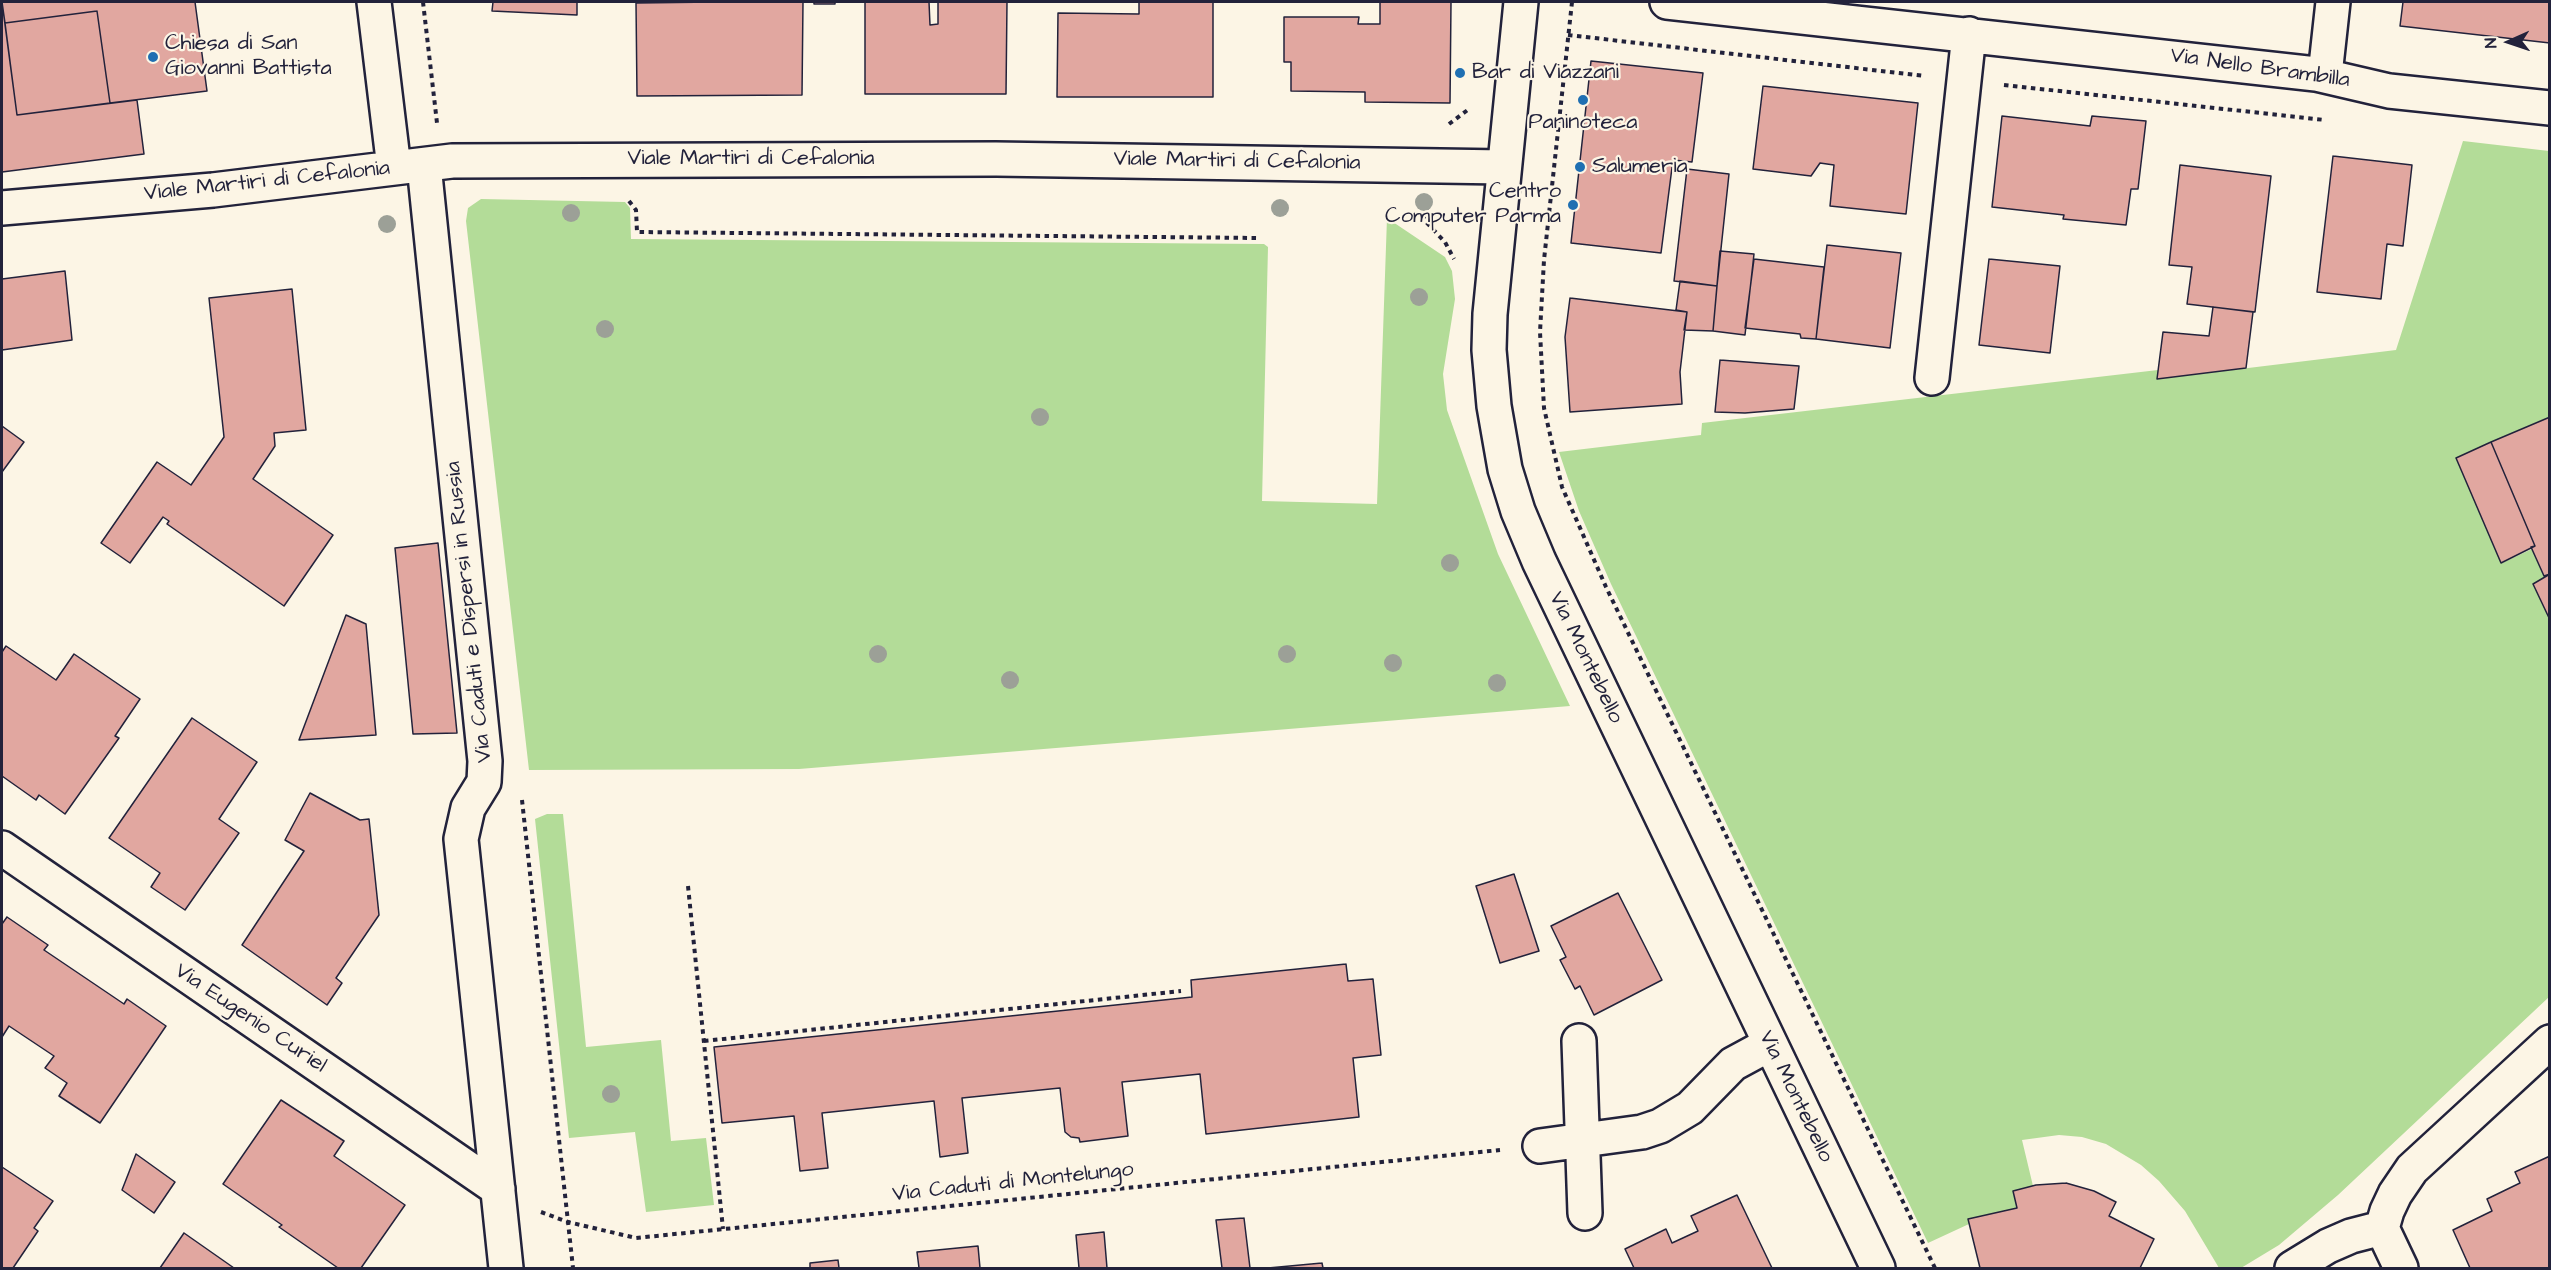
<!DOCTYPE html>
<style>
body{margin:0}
#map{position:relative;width:2551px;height:1270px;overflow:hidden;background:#fcf5e5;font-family:"Architects Daughter",sans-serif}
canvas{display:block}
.frame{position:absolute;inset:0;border:3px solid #22223b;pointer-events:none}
.north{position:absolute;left:2479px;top:12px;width:60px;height:60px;-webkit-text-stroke:4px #fcf5e5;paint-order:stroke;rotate:267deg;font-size:16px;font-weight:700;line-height:24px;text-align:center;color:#22223b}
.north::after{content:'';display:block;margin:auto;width:21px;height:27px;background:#22223b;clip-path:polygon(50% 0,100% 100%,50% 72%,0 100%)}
</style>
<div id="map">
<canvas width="2551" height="1270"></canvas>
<div class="frame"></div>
<div class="north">N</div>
</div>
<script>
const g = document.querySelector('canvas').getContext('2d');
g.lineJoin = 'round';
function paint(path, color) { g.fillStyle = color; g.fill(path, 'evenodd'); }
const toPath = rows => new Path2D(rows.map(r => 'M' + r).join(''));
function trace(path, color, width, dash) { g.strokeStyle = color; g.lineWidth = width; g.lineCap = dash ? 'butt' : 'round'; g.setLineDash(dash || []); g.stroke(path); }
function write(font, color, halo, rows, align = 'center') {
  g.font = font + ' "Architects Daughter",sans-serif'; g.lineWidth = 4.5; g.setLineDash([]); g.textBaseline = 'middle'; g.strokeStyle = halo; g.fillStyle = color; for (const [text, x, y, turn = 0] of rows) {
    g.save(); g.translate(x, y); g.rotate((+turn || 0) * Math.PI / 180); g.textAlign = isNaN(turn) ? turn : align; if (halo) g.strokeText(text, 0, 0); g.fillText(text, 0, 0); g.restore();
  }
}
paint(toPath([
 [2463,141,2549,151,2549,417,2491,442,2502,563,2532,549,2545,579,2534,584,2550,620,2549,997,2338,1195,2279,1245,2241,1268,2219,1268,2185,1211,2159,1181,2141,1165,2106,1144,2082,1137,2059,1135,2022,1140,2033,1186,2017,1208,1968,1219,1969,1224,1928,1243,1611,584,1579,511,1559,452,1701,435,1702,423,2158,370,2158,379,2396,350],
 [481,199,625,202,630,208,631,239,1264,244,1268,247,1262,501,1377,504,1387,218,1445,257,1452,271,1455,299,1443,374,1447,410,1498,554,1570,706,799,769,529,770,466,221,468,208],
 [547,814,563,814,586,1047,661,1040,671,1141,706,1138,714,1205,646,1212,635,1132,569,1138,535,819]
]), '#b3dc98');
const building = toPath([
 [2,2,195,2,207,91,110,103,97,11,5,23,2,2],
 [2,2,17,115,137,100,144,154,2,172,2,2],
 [493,2,577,2,577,15,492,11,493,2],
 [715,2,803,2,802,95,637,96,636,3,715,2],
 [814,2,835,2,835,4,814,4,814,2],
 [865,2,929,2,930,25,938,24,938,2,1007,2,1006,94,865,94,865,2],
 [1139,2,1213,2,1213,97,1057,97,1058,13,1139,14,1139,2],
 [1380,2,1451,2,1450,103,1365,102,1365,92,1291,91,1291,62,1284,62,1284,17,1359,17,1358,24,1380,24,1380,2],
 [2403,2,2550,2,2550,43,2400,26,2403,2],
 [97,11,110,103,17,115,5,23,97,11],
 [1591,61,1703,73,1692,162,1673,160,1661,253,1571,243,1591,61],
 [1763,86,1918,103,1906,214,1830,206,1834,165,1820,163,1811,176,1753,169,1763,86],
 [2002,116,2090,126,2092,116,2146,121,2138,189,2131,189,2126,225,2063,219,2064,215,1992,207,2002,116],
 [2333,156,2412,165,2403,246,2387,244,2381,299,2317,292,2333,156],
 [2180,165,2271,176,2255,312,2187,304,2192,267,2169,265,2180,165],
 [1687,169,1729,174,1717,286,1674,281,1687,169],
 [1827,245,1901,253,1890,348,1816,339,1827,245],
 [1720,251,1754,254,1745,335,1713,331,1720,251],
 [1754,259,1824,267,1816,339,1801,338,1800,334,1745,328,1754,259],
 [1989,259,2060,266,2050,353,1979,345,1989,259],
 [65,271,72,340,2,350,2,279,65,271],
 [1680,281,1717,286,1713,331,1684,330,1687,312,1676,310,1680,281],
 [292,289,306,430,274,433,275,446,253,479,333,535,284,606,167,524,169,521,163,517,130,563,101,543,157,462,191,485,224,437,209,298,292,289],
 [1570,298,1687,312,1680,372,1682,404,1570,412,1565,337,1570,298],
 [2213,307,2253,312,2246,368,2157,379,2163,332,2209,336,2213,307],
 [1720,360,1799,366,1794,409,1745,413,1715,412,1720,360],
 [2550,417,2550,574,2544,576,2531,547,2535,546,2491,442,2550,417],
 [2,426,24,442,2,472,2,426],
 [2491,442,2535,546,2501,563,2456,458,2491,442],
 [438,543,457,733,413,734,395,548,438,543],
 [2550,574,2550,620,2533,584,2550,574],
 [346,615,366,624,376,735,299,740,346,615],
 [6,646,56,680,74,654,140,699,115,736,119,738,65,814,39,795,36,800,2,776,2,652,6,646],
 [192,718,257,762,219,819,239,833,185,910,151,887,160,873,109,838,192,718],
 [310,793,360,820,369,819,379,915,336,978,342,983,327,1005,242,945,304,851,285,840,310,793],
 [1514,874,1539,951,1500,963,1476,886,1514,874],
 [1618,893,1662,980,1594,1015,1580,986,1575,989,1560,960,1566,957,1551,926,1618,893],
 [7,917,48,945,44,950,124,1004,127,999,166,1026,100,1123,59,1096,67,1083,45,1068,54,1056,9,1026,2,1037,2,924,7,917],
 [1346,964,1348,981,1373,979,1381,1055,1353,1058,1359,1117,1206,1134,1200,1074,1122,1082,1128,1136,1080,1142,1079,1138,1071,1137,1065,1132,1060,1088,962,1098,968,1153,940,1157,934,1101,822,1113,828,1168,800,1171,794,1116,722,1123,714,1047,1192,997,1191,980,1346,964],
 [281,1100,344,1141,334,1156,405,1205,361,1268,338,1268,279,1227,282,1225,223,1184,281,1100],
 [136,1154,175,1182,154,1213,122,1190,136,1154],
 [2550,1156,2550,1268,2470,1268,2453,1230,2492,1211,2487,1199,2520,1183,2515,1172,2550,1156],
 [2,1167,53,1201,34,1228,38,1231,13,1268,2,1268,2,1167],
 [2066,1183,2094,1191,2116,1202,2109,1216,2154,1239,2140,1268,1980,1268,1968,1219,2017,1208,2013,1191,2036,1185,2066,1183],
 [1737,1195,1772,1268,1634,1268,1625,1249,1666,1229,1672,1243,1698,1231,1691,1216,1737,1195],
 [1244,1218,1250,1268,1222,1268,1216,1220,1244,1218],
 [1104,1232,1107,1268,1079,1268,1076,1235,1104,1232],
 [184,1233,234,1268,160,1268,184,1233],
 [978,1246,980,1268,919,1268,917,1252,978,1246],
 [838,1260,839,1268,810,1268,810,1263,838,1260],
 [1322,1263,1323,1268,1268,1268,1322,1263]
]);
paint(building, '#e1a7a0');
trace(building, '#22223b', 1.5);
const minor = toPath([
 [374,2,394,168],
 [1667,2,2316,74,2389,91,2550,108],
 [2325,75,2333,2],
 [424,165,485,761,484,782,468,808,461,839,506,1268],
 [2,208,213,190,452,161,996,159,1504,167],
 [1932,378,1969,34],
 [2,848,498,1189],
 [1579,1041,1585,1213],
 [1540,1146,1642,1132,1660,1126,1690,1108,1733,1064,1770,1044],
 [2382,1228,2387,1211,2395,1194,2412,1169,2550,1042],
 [2382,1228,2401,1268],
 [2292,1268,2328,1246,2351,1236,2382,1228]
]);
const tertiary = toPath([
 [1521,2,1490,314,1489,350,1494,406,1505,469,1518,511,1539,561,1878,1268]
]);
trace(minor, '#22223b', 38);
trace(tertiary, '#22223b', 38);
trace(toPath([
 [423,2,437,123],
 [1572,2,1544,260,1540,332,1544,408,1562,487,1606,587,1935,1268],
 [1568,35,1925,76],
 [2004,85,2325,120],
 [1449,124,1469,109],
 [629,201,636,210,637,232,1259,238],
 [1427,205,1426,222,1445,242,1454,259],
 [522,800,573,1268],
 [688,886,723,1229],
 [704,1041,1181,991],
 [541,1212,568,1222,636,1238,1500,1150]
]), '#22223b', 4, [4.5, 4.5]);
trace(minor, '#fcf5e5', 33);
trace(tertiary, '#fcf5e5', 33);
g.fillStyle = '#9ca097';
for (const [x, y] of [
 [1424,202],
 [1280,208],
 [571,213],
 [387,224],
 [1419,297],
 [605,329],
 [1040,417],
 [1450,563],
 [878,654],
 [1287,654],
 [1393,663],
 [1010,680],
 [1497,683],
 [611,1094]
]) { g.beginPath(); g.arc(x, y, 9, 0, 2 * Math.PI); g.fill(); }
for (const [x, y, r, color] of [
 [153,57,6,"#1f6fb2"],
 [1460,73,6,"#1f6fb2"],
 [1583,100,6,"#1f6fb2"],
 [1580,167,6,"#1f6fb2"],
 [1573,205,6,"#1f6fb2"]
]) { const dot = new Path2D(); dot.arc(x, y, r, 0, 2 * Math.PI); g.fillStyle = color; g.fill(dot); trace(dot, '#fcf5e5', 2); }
write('22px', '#22223b', '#fcf5e5', [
 ["Chiesa di San",165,44],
 ["Giovanni Battista",165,69],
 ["Bar di Viazzani",1472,73],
 ["Paninoteca",1583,123,"center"],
 ["Salumeria",1592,167],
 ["Centro",1561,192,"right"],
 ["Computer Parma",1561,217,"right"]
], 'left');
write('22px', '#22223b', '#fcf5e5', [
 ["Via Nello Brambilla",2260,69,8],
 ["Viale Martiri di Cefalonia",751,159],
 ["Viale Martiri di Cefalonia",1237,162,1],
 ["Viale Martiri di Cefalonia",267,182,-6],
 ["Via Caduti e Dispersi in Russia",470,612,-96],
 ["Via Montebello",1585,658,64],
 ["Via Eugenio Curiel",250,1019,34],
 ["Via Montebello",1795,1097,64],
 ["Via Caduti di Montelungo",1013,1183,-6]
]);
</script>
